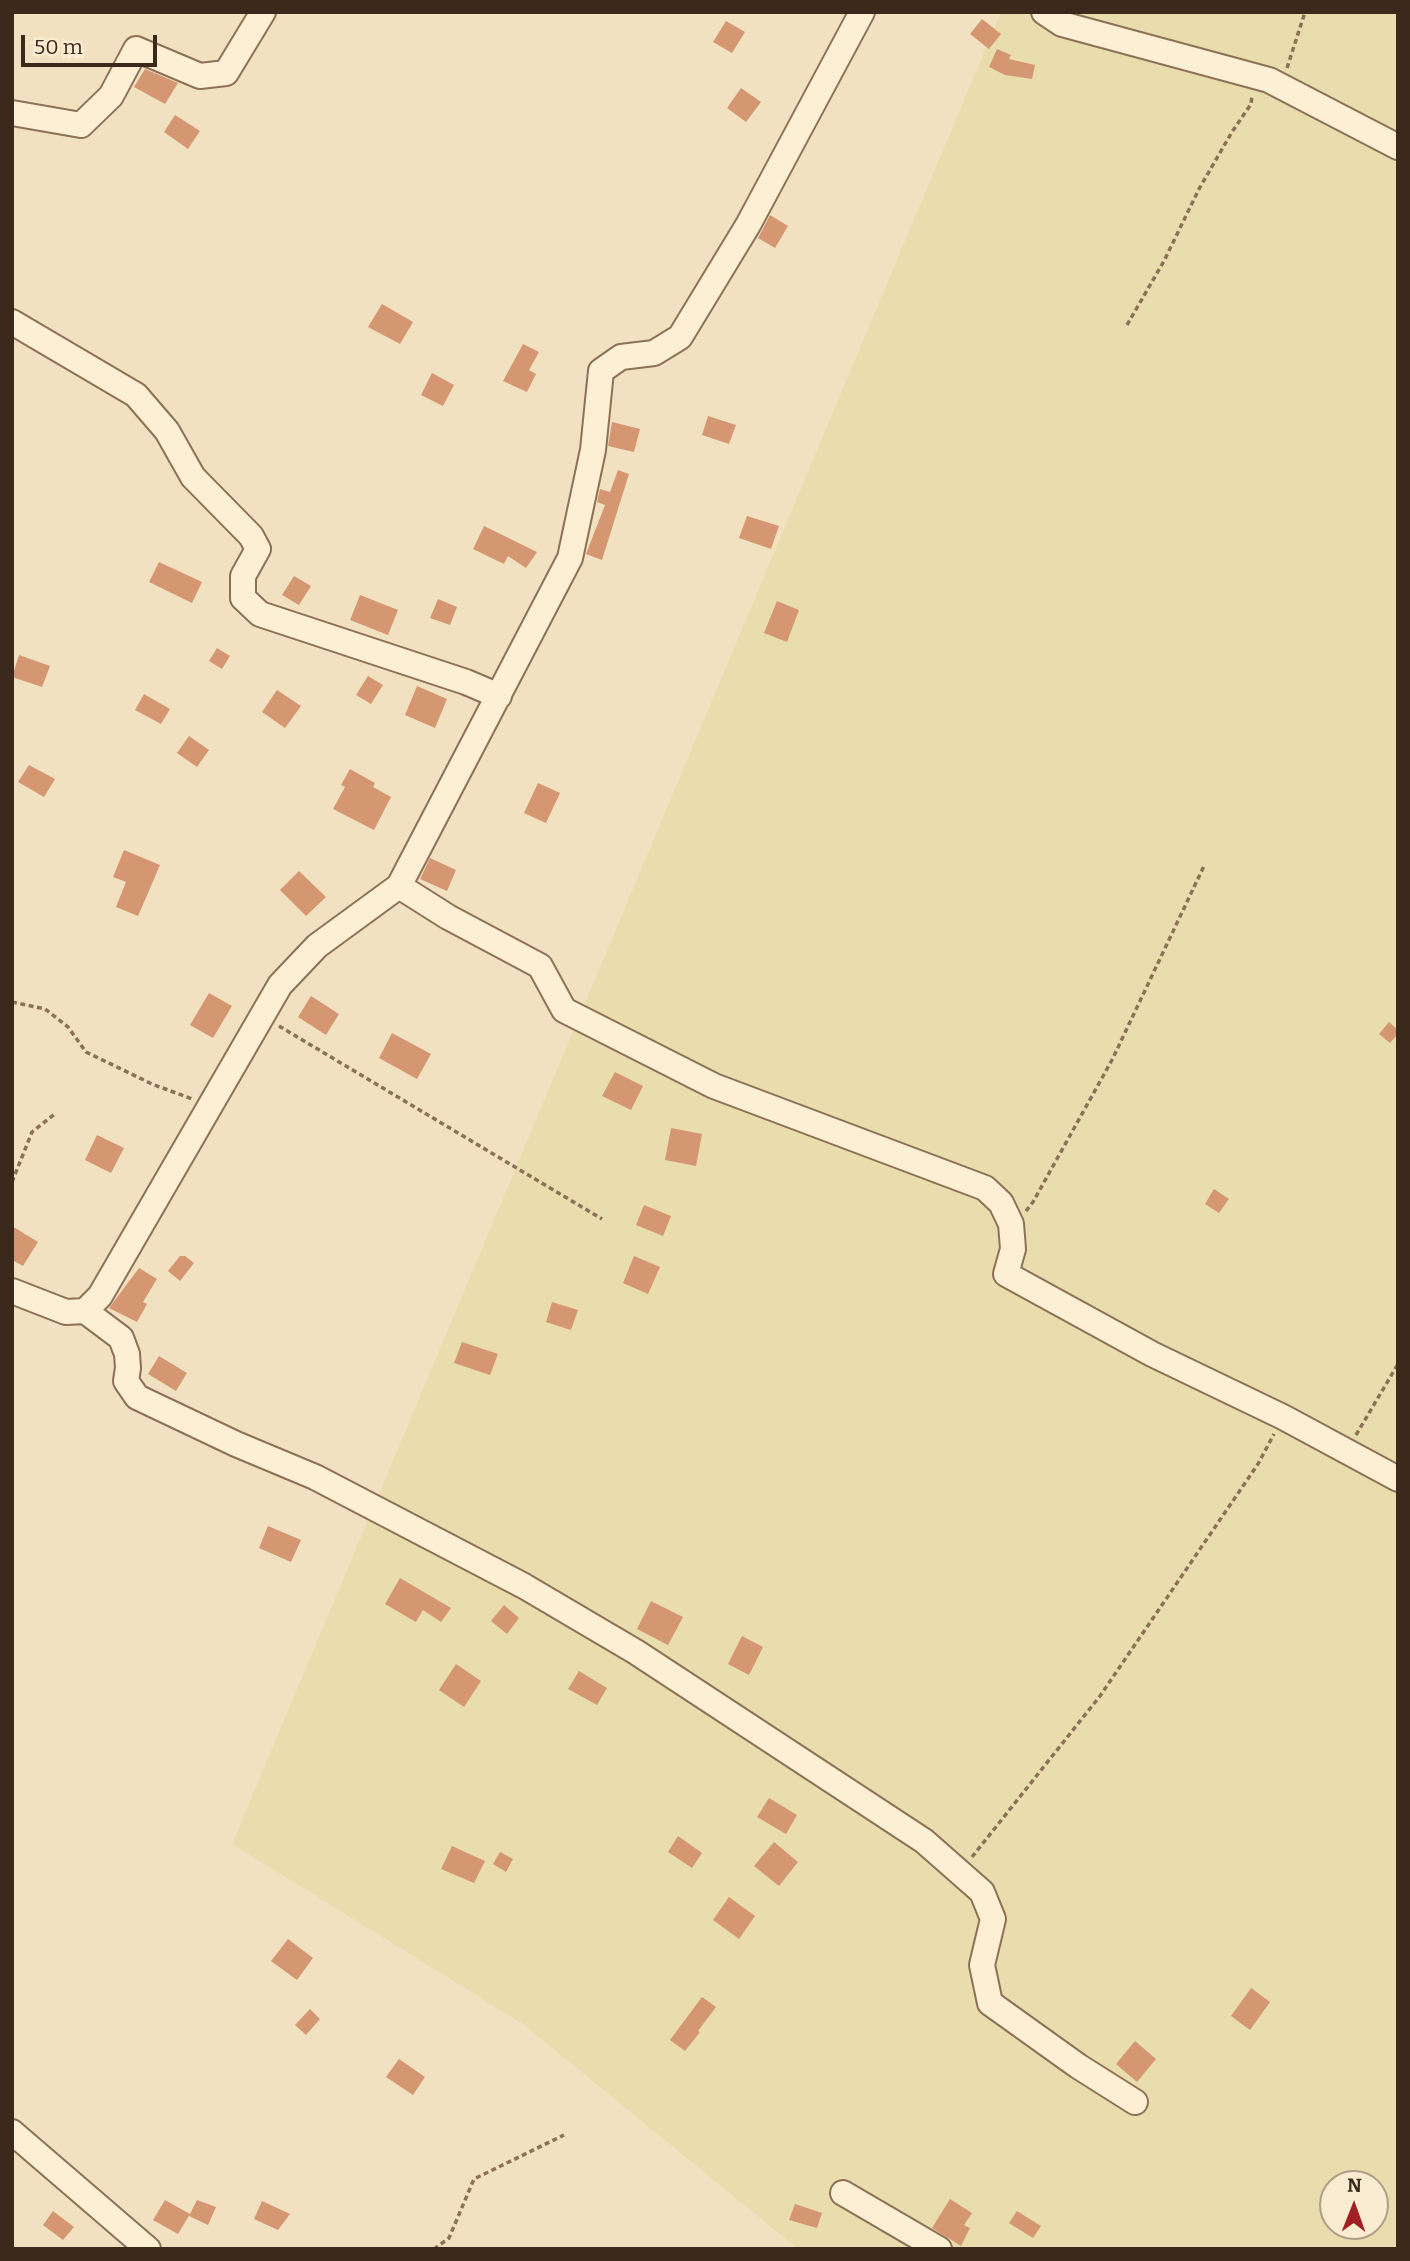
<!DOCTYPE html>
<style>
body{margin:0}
#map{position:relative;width:1410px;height:2261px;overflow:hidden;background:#f2e1c0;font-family:Bitter,serif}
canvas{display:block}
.frame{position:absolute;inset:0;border:14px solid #3b2a1c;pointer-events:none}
.north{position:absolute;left:1319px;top:2170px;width:70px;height:70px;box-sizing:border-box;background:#f9ecd0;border:2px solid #ad9e88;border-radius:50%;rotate:1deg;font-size:19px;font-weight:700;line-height:28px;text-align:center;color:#3b2a1c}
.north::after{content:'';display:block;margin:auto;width:24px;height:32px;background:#a22025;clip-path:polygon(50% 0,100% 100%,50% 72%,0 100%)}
.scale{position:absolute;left:21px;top:35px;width:136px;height:32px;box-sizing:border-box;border:4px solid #3b2a1c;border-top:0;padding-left:9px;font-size:21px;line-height:24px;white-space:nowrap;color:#3b2a1c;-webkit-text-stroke:5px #f9ecd0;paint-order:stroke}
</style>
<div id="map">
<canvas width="1410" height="2261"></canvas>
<div class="frame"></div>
<div class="north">N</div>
<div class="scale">50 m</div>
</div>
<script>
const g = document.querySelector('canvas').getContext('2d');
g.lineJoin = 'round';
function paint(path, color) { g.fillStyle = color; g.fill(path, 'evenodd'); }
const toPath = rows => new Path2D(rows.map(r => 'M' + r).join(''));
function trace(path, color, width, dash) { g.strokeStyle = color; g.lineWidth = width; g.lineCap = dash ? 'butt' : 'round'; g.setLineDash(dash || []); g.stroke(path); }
paint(toPath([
 [1001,12,1398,12,1398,2249,798,2249,523,2024,232,1844],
 [1333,2184,1375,2184,1375,2226,1333,2226]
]), '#e9ddad');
paint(toPath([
 [982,19,1001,34,989,49,970,34],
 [726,21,745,32,732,53,713,42],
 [997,49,1011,55,1009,59,1035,65,1032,79,1005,75,989,67],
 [145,69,178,83,165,104,134,87],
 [741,88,761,102,746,122,727,108],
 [175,115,200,131,188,149,164,132],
 [770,215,788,226,775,248,758,238],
 [382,304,413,322,400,344,368,327],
 [523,344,539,352,529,370,536,374,527,392,503,381],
 [432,373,454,385,443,406,421,395],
 [708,416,736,425,729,444,702,435],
 [612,422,640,429,634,452,608,446],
 [618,470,629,474,602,560,586,554,605,505,597,502,600,489,610,492],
 [747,516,779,526,771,549,739,538],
 [484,526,537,552,526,568,508,556,504,564,473,549],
 [159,562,202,582,192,603,149,582],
 [294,576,311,586,299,605,282,595],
 [360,595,398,610,388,635,350,620],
 [438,599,457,607,450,625,430,618],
 [777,601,799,610,787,642,764,633],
 [217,648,230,656,222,669,209,661],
 [19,655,50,666,42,687,12,677],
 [368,676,383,685,371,704,356,695],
 [417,686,447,699,435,728,405,715],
 [277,690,301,706,285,728,262,712],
 [144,694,170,709,161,724,135,710],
 [189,736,209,750,197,767,177,753],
 [29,765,55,779,44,797,18,782],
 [350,769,375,783,373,787,391,797,374,830,333,809,345,787,341,785],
 [538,783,560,793,546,823,524,813],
 [124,850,160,865,138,916,116,907,126,882,113,877],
 [430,858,456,870,447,891,420,879],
 [299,871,326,897,306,916,280,890],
 [209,993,232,1006,213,1038,190,1025],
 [311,996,339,1014,326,1035,298,1017],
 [1389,1022,1398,1030,1398,1034,1390,1043,1379,1034],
 [392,1033,431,1054,417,1079,379,1058],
 [615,1072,643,1086,631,1110,602,1096],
 [671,1128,702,1134,696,1166,665,1160],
 [97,1135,124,1148,111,1173,85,1160],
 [1214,1189,1229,1199,1219,1213,1205,1204],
 [644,1205,671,1216,663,1236,636,1225],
 [12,1226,38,1242,23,1266,12,1260],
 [180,1256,185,1256,194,1263,180,1281,168,1271],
 [634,1256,660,1267,648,1294,623,1283],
 [139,1268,157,1279,143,1302,147,1304,137,1322,109,1308],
 [552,1302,578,1310,571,1330,546,1322],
 [462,1342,498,1354,490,1375,454,1363],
 [159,1356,187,1373,176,1391,148,1374],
 [268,1526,301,1540,291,1562,259,1548],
 [400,1578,451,1608,441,1622,423,1610,416,1622,385,1604],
 [651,1601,683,1617,668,1645,637,1629],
 [504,1605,519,1618,507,1634,491,1621],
 [742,1636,763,1647,749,1675,728,1664],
 [456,1664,481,1681,464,1707,439,1690],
 [579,1671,607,1688,597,1705,568,1689],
 [769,1798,797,1815,786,1834,757,1817],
 [678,1836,702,1853,692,1868,668,1852],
 [774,1842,798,1862,779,1886,754,1866],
 [452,1846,485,1861,474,1883,441,1869],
 [500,1852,513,1859,506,1872,493,1864],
 [729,1897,755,1916,739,1939,713,1920],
 [288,1939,313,1958,297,1980,271,1961],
 [1251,1988,1270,2002,1250,2030,1231,2016],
 [702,1997,716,2007,698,2031,700,2032,685,2051,670,2040],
 [310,2009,320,2019,306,2035,295,2025],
 [1135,2041,1156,2059,1137,2082,1116,2064],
 [399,2059,425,2077,413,2095,386,2077],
 [950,2199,972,2213,964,2225,970,2228,961,2246,932,2228],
 [165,2200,190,2214,178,2234,153,2220],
 [197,2200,216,2207,208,2225,189,2216],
 [262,2201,290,2214,278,2230,254,2219],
 [795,2204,822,2213,817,2228,789,2220],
 [53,2211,74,2227,63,2240,43,2225],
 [1017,2211,1041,2226,1033,2238,1009,2223]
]), '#d49772');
const minor = toPath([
 [1044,12,1062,24,1269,80,1398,147],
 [12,113,81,125,111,96,136,49,200,76,226,73,263,12],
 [12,322,136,395,167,431,193,477,251,536,258,549,243,576,243,598,260,614,466,682,499,696],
 [399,886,448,917,540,966,564,1010,714,1086,985,1188,1001,1203,1011,1224,1013,1249,1006,1274,1152,1354,1283,1417,1398,1479],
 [12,1291,66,1312,85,1311,100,1296,280,985,317,946,399,886,570,558,593,450,601,371,621,357,654,353,680,337,748,225,862,12],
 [85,1311,121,1338,127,1354,128,1368,126,1381,137,1397,236,1444,315,1477,524,1586,636,1652,924,1841,982,1892,993,1919,982,1965,990,2003,1078,2066,1135,2102],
 [12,2132,148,2249],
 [843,2193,939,2249]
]);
trace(minor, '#8d7156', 28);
trace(toPath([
 [1287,68,1305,12],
 [1127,325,1164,261,1199,189,1232,132,1251,104,1252,96],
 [12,1002,45,1009,68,1027,86,1052,152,1084,192,1099],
 [279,1026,602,1219],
 [12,1182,32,1132,56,1113],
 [1026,1211,1033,1202,1112,1060,1204,866],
 [1356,1435,1398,1364],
 [972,1857,1100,1696,1258,1464,1274,1434],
 [434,2249,449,2238,474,2179,564,2135]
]), '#8d7156', 3.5, [5, 3.5]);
trace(minor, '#fcefd4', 24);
</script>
